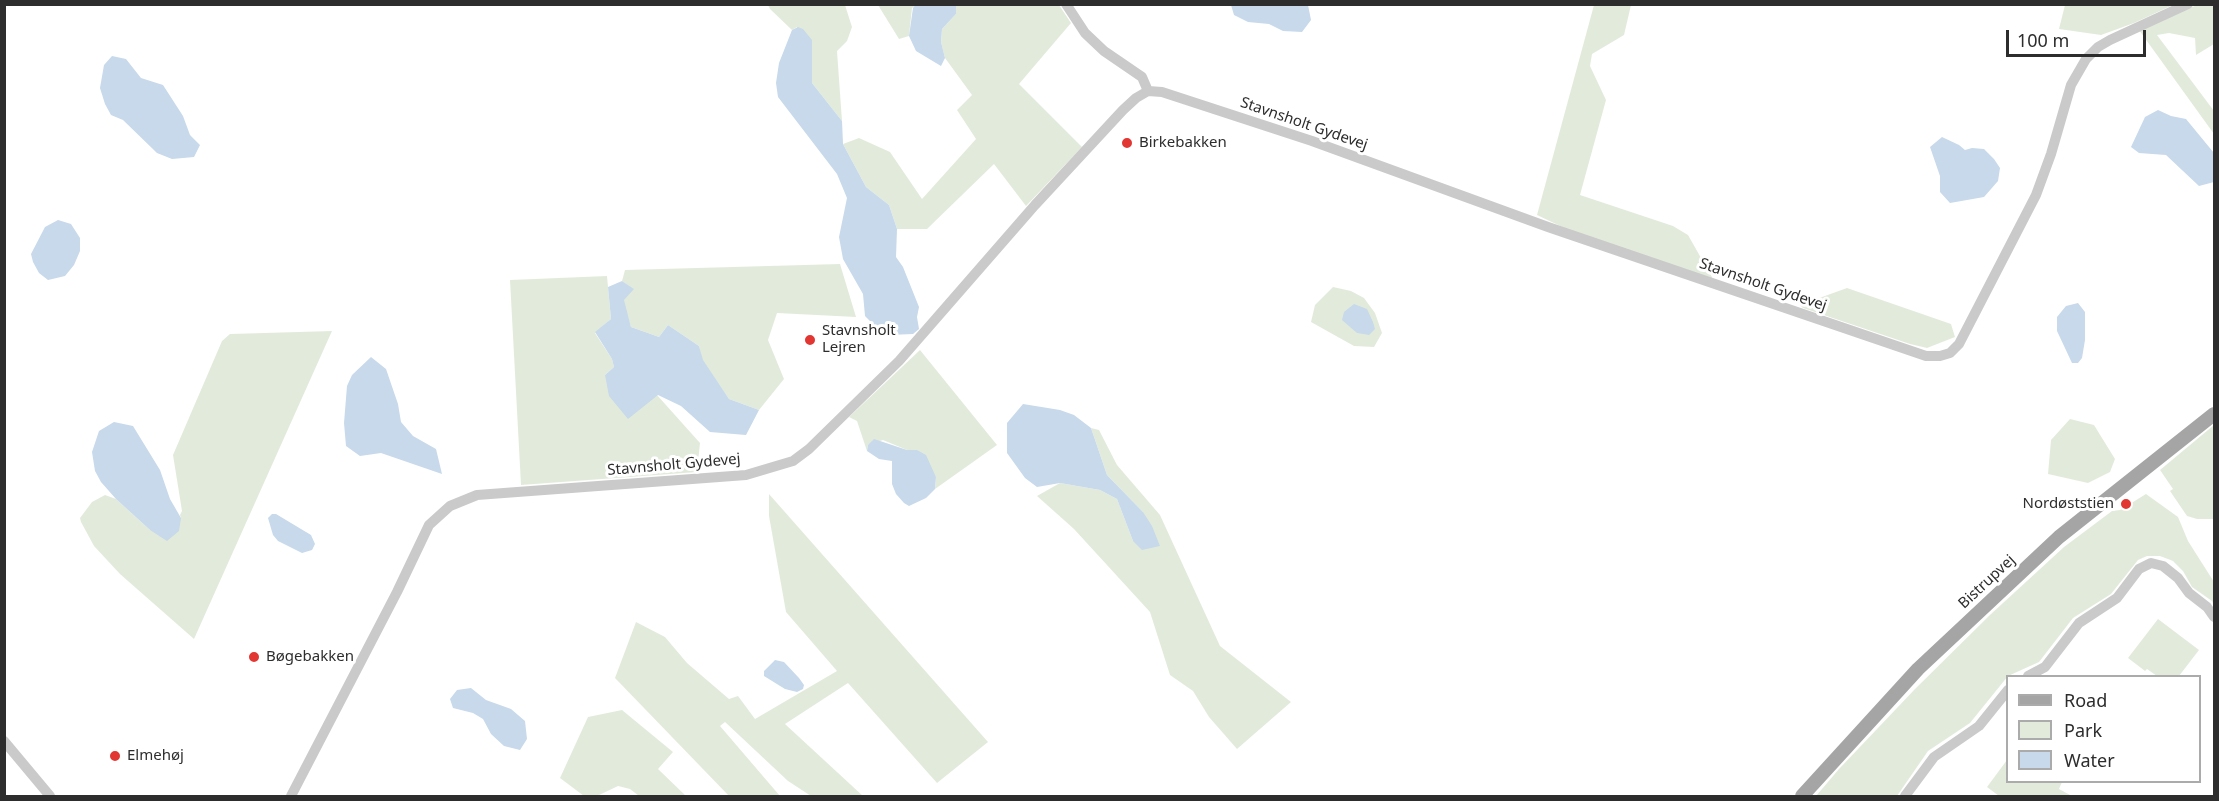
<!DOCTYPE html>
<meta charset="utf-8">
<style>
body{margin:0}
#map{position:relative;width:2219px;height:801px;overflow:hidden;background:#fff;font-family:"Noto Sans",sans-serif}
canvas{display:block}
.frame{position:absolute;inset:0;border:6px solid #2d2d2d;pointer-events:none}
.legend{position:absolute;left:2006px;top:675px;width:195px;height:108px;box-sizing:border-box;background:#fff;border:2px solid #ababab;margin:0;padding:8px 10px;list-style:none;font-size:18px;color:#2d2d2d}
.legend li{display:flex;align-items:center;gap:12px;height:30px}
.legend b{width:30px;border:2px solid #ababab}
.scale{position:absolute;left:2006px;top:30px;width:140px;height:27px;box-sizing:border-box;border:3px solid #2d2d2d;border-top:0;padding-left:8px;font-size:18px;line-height:21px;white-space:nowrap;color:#2d2d2d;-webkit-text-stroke:4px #fff;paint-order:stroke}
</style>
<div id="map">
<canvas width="2219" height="801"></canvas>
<div class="frame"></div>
<ul class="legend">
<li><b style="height:8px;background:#a5a5a5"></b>Road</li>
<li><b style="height:16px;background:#e2ebdb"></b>Park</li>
<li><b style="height:16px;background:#c7d9ea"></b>Water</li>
</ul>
<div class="scale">100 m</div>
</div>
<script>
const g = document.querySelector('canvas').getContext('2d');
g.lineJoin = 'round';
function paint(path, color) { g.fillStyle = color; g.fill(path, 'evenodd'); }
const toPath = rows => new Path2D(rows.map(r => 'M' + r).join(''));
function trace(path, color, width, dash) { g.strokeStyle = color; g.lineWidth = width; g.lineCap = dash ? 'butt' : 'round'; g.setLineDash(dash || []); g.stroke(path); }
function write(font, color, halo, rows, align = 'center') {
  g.font = font + ' "Noto Sans",sans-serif'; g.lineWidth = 6; g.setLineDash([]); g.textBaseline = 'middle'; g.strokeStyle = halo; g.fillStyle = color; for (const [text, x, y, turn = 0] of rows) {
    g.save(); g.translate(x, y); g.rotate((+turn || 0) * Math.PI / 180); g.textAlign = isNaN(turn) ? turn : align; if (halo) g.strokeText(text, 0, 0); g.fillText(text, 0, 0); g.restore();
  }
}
paint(toPath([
 [768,5,845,5,852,27,847,41,837,51,842,121,812,83,797,27,792,30,770,9],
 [878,5,916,5,912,8,909,36,899,39],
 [956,5,1059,5,1071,23,1019,84,1082,147,1026,206,994,164,927,229,897,229,889,205,866,187,843,144,859,138,890,152,922,199,976,139,957,110,972,95,945,58,941,42,942,29,956,14],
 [1594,5,1631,5,1624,35,1592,54,1590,66,1606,100,1580,195,1673,226,1688,235,1713,279,1575,233,1537,215],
 [2065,5,2065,4,2173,5,2134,23,2101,35,2059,29],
 [2197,5,2214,5,2214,44,2196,55,2195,38,2169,33,2157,35,2214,111,2214,134,2139,30],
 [840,264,856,317,777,313,768,340,784,379,759,410,729,399,702,360,699,346,668,325,659,337,631,327,623,300,633,289,622,281,625,270],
 [607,276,611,319,595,333,612,359,614,367,605,375,657,395,700,443,697,472,521,485,510,280],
 [1333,287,1351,291,1364,298,1375,313,1382,333,1374,347,1354,346,1311,322,1315,305],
 [1847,288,1951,324,1955,337,1927,348,1910,344,1803,308,1800,305],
 [332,331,194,639,120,574,94,546,81,522,80,518,92,502,105,495,116,499,150,530,181,518,180,515,182,511,173,455,222,341,230,334],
 [920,350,997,445,935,489,936,477,917,450,907,450,883,440,868,445,867,451,857,421,849,417],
 [2070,419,2094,425,2115,459,2110,472,2088,483,2048,474,2051,440],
 [2214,425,2214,519,2197,519,2187,516,2170,491,2173,489,2160,470],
 [1091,428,1099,430,1117,465,1160,515,1220,646,1291,702,1237,749,1209,717,1193,691,1170,675,1150,612,1074,529,1037,496,1060,483,1100,490,1117,499,1133,541,1143,512,1107,475],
 [769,494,988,742,937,783,848,683,785,724,863,796,811,796,788,781,725,722,720,726,780,796,729,796,615,678,636,622,665,637,687,663,729,699,738,696,755,719,837,671,786,612,769,516],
 [2146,494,2178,517,2188,541,2214,582,2214,605,2212,601,2192,587,2183,571,2173,561,2160,556,2147,556,2138,560,2111,594,2073,618,2039,662,2008,676,1970,723,1928,751,1897,796,1816,796,1839,769,1915,689,1991,614,2064,547,2112,511,2120,510],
 [2158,619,2199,650,2179,676,2157,676,2147,669,2145,671,2128,658],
 [622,710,673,752,658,769,686,796,639,796,630,789,618,786,597,796,584,796,560,778,588,717],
 [2007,760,2008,782,2062,782,2059,789,2072,796,1999,796,1987,787]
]), '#e2ebdb');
paint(toPath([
 [916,4,956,5,956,14,942,29,941,42,945,58,941,66,916,51,909,36,913,8],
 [1231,5,1308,5,1311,20,1302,32,1283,31,1269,24,1248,22,1234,15],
 [798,27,803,29,812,40,812,83,842,121,843,144,866,187,889,205,897,229,896,257,903,267,919,307,917,317,919,329,913,334,889,335,875,326,865,316,863,294,843,259,839,237,847,198,837,174,778,97,776,83,779,63,792,30],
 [112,56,126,59,141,78,163,85,183,116,190,135,200,145,194,157,172,159,157,153,123,120,111,115,105,104,100,88,104,65],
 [2158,110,2171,116,2186,119,2214,153,2214,182,2199,186,2166,155,2139,153,2131,147,2145,117],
 [1942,137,1959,145,1965,150,1972,148,1984,149,1994,159,2000,168,1998,181,1984,197,1950,203,1940,192,1940,176,1930,147],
 [58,220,71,224,80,238,80,251,74,265,65,276,48,280,39,273,33,262,31,254,45,227],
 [622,281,634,289,624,300,631,327,659,337,668,325,699,346,703,360,729,399,759,410,746,435,710,432,681,406,658,395,628,419,609,396,605,375,614,367,612,359,595,332,611,319,608,287],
 [2078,303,2085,312,2085,340,2082,358,2078,363,2072,363,2057,331,2057,317,2066,306],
 [1354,304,1367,309,1373,322,1375,329,1369,335,1357,333,1342,320,1344,312],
 [371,357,386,369,398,404,401,422,413,436,436,449,442,474,381,453,360,456,346,446,344,423,347,386,352,375],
 [1023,404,1060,410,1074,415,1091,428,1107,475,1143,512,1152,526,1160,546,1142,550,1133,541,1117,499,1100,490,1060,483,1037,487,1025,478,1007,453,1007,423],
 [114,422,133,426,160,470,170,499,181,518,179,531,167,541,150,530,116,499,101,482,95,471,92,452,99,431],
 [874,439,907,450,917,450,926,455,936,477,935,489,926,498,909,506,904,503,896,494,892,484,892,461,879,459,867,451,868,445],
 [272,514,276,514,311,535,315,544,312,550,302,553,278,541,273,535,268,518],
 [775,660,784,662,799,678,804,685,803,689,797,692,785,689,764,676,764,671],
 [471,688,486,700,511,709,525,721,527,739,520,750,504,746,491,734,483,719,473,713,453,708,450,699,457,690]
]), '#c7d9ea');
trace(toPath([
 [1066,4,1085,33,1104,51,1142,77,1148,91],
 [2028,676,2045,667,2079,623,2117,598,2139,569,2151,563,2163,566,2178,578,2189,593,2207,607,2214,617],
 [4,741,50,796],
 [291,796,397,592,429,525,450,506,477,495,746,475,793,461,809,449,899,361,1035,205,1123,110,1136,98,1148,91,1162,92,1312,141,1548,227,1926,356,1940,356,1950,353,1959,344,2036,195,2051,154,2071,85,2086,59,2098,47,2110,40,2188,4],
 [1905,796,1934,757,1979,726,2008,690]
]), '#cacaca', 10);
trace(toPath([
 [1802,796,1918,669,2059,537,2214,414]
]), '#a5a5a5', 14);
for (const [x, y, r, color] of [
 [1127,143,6,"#e13632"],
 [810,340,6,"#e13632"],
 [2126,504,6,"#e13632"],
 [254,657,6,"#e13632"],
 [115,756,6,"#e13632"]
]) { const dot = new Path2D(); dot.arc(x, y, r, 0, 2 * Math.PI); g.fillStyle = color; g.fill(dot); trace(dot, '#fff', 2); }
write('15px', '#2d2d2d', '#fff', [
 ["Stavnsholt Gydevej",1304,124,19],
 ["Stavnsholt Gydevej",1763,285,19],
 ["Stavnsholt Gydevej",674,465,-5],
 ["Bistrupvej",1987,582,-43]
]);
write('15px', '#2d2d2d', '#fff', [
 ["Birkebakken",1139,143],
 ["Stavnsholt",822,331],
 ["Lejren",822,348],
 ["Nordøststien",2114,504,"right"],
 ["Bøgebakken",266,657],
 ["Elmehøj",127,756]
], 'left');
</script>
